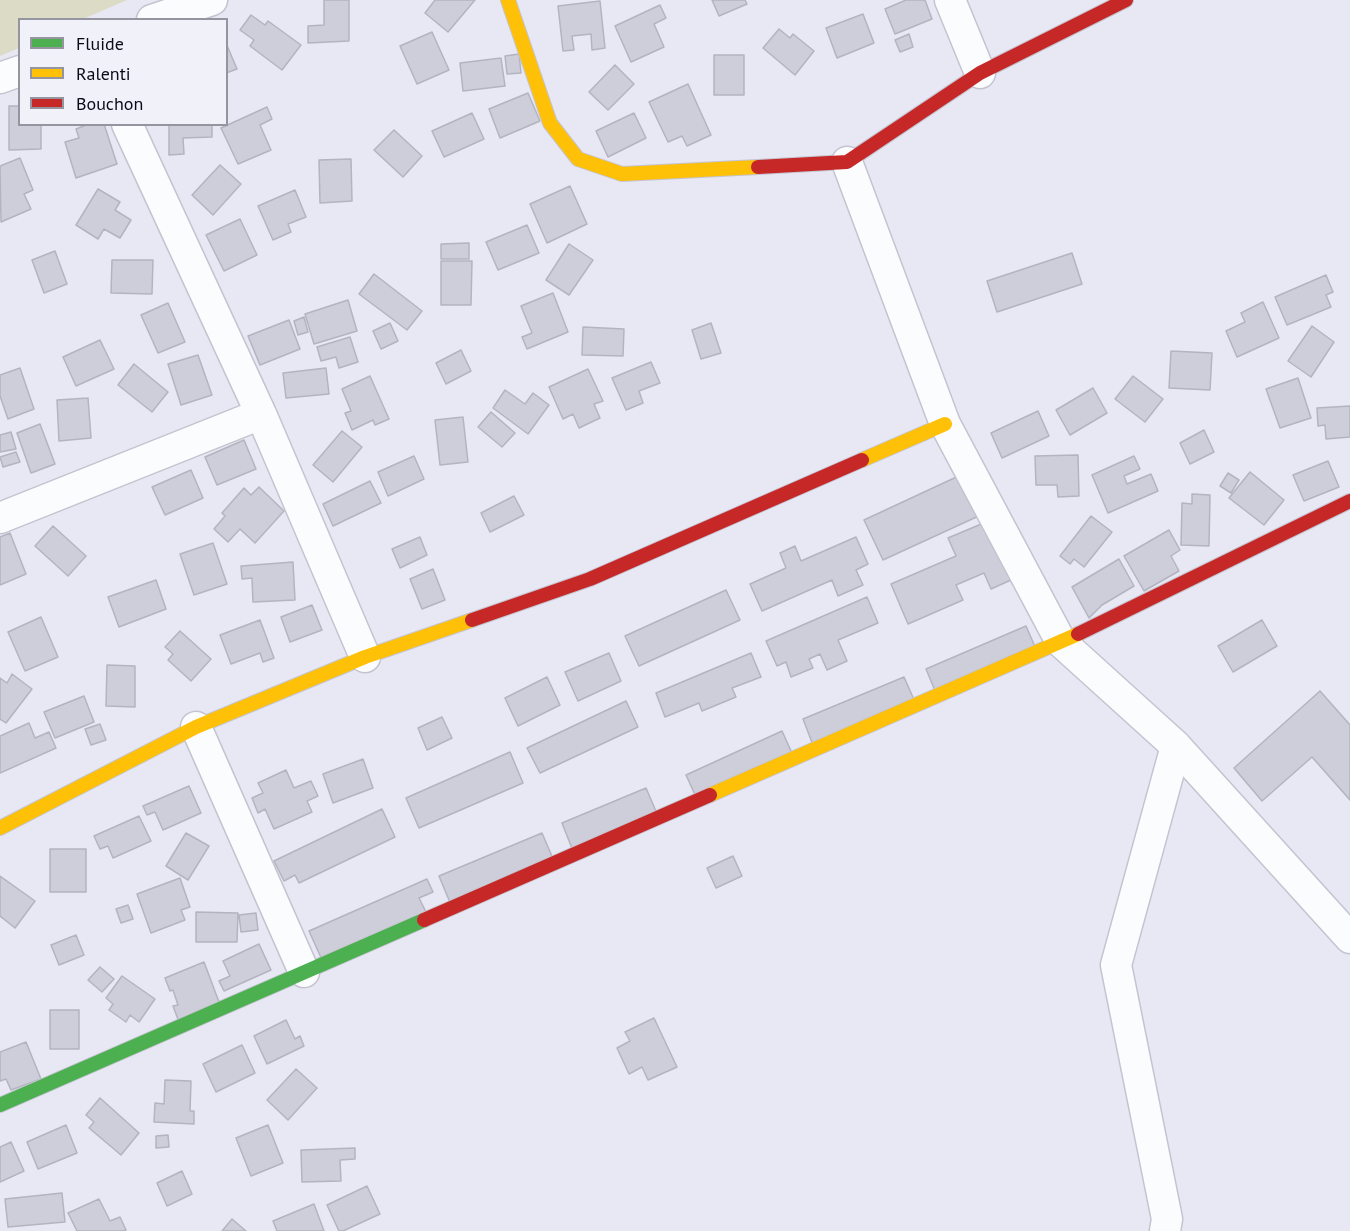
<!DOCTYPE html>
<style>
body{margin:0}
#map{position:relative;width:1350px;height:1231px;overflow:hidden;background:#e7e8f4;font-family:"PT Sans",sans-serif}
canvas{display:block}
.legend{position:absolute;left:18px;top:18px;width:210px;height:108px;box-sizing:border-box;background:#f1f1f9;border:2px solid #95959f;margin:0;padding:8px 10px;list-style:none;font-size:18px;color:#0b0a17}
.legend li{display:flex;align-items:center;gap:12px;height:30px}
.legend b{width:30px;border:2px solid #95959f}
</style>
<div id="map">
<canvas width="1350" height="1231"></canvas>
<ul class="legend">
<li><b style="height:8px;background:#4caf50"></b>Fluide</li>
<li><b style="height:8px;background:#ffc107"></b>Ralenti</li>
<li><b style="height:8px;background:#c62828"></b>Bouchon</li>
</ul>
</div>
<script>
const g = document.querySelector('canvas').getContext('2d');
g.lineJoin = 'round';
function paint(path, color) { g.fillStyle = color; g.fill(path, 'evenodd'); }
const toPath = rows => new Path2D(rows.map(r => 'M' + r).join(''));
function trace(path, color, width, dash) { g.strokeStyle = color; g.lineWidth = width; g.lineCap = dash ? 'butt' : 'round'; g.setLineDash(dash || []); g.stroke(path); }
paint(toPath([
 [0,0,127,0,83,19,20,20,19,48,0,56]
]), '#dcdbc6');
const building = toPath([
 [324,0,349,0,349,41,308,43,308,26,324,25,324,0],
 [435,0,475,0,448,32,425,13,435,0],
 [712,0,745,0,747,4,719,16,712,0],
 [906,0,925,0,932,19,895,34,885,9,906,0],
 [600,1,605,48,592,50,591,34,572,36,574,50,563,51,558,6,600,1],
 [660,5,666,18,654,24,664,47,631,62,615,26,660,5],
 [863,14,874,43,837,58,826,28,863,14],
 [251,15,265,25,268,21,301,45,282,70,250,46,254,40,240,30,251,15],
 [779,29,790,38,793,34,814,51,795,75,763,48,779,29],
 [432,32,449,70,417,84,400,46,432,32],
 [909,34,913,47,900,52,895,40,909,34],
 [226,43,237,69,226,73,226,43],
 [519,54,521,73,507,74,505,56,519,54],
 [714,55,744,55,744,95,714,95,714,55],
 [501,58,505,86,463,91,460,63,501,58],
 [615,65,634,84,608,110,589,92,615,65],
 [688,84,711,135,687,146,682,136,668,142,649,102,688,84],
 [528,93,540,121,500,138,489,109,528,93],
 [9,106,20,106,20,124,41,124,41,149,9,150,9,106],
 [267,107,272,119,260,125,271,150,238,164,221,128,267,107],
 [472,113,484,139,444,157,432,131,472,113],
 [634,113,646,138,608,157,596,131,634,113],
 [89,124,104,124,117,164,76,178,65,142,79,138,76,129,89,124],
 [169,124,212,124,212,137,183,138,184,154,169,155,169,124],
 [394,130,422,156,403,177,374,150,394,130],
 [20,158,33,190,24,194,31,209,1,222,0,166,20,158],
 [351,159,352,201,320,203,319,160,351,159],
 [220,165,241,184,213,215,192,195,220,165],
 [570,186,587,224,547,243,530,204,570,186],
 [98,189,120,202,115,210,131,220,120,238,104,229,98,239,76,225,98,189],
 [295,190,306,217,288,224,291,232,273,240,258,206,295,190],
 [240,219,257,255,224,271,206,235,240,219],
 [527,225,539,253,498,270,486,242,527,225],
 [469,243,469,259,441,259,441,244,469,243],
 [569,244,593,260,569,295,546,280,569,244],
 [55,251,67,284,44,293,32,260,55,251],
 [1072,253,1082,284,997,312,987,281,1072,253],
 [112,260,153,260,152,294,111,293,112,260],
 [441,261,472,261,471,305,441,305,441,261],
 [374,274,422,311,407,330,359,294,374,274],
 [1326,275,1333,292,1326,295,1331,307,1287,325,1275,297,1326,275],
 [553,293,568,332,527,349,522,337,532,333,521,306,553,293],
 [348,300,357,331,314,344,305,314,348,300],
 [1263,302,1279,338,1237,357,1226,331,1245,322,1241,313,1263,302],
 [168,303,185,342,158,353,141,315,168,303],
 [304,317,308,332,298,335,294,321,304,317],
 [289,320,300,349,260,365,248,336,289,320],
 [390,323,398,341,381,349,373,331,390,323],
 [711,323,721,353,701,359,692,330,711,323],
 [1312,326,1334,342,1311,377,1288,361,1312,326],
 [583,327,624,329,623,356,582,355,583,327],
 [350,337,358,362,339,368,336,357,321,361,317,347,350,337],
 [100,340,114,369,76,386,63,357,100,340],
 [461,350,471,371,446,384,436,363,461,350],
 [1171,351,1212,353,1210,390,1169,388,1171,351],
 [198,355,212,395,181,405,168,364,198,355],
 [651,362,660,383,639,391,643,403,626,410,612,378,651,362],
 [134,364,168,392,152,412,118,385,134,364],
 [20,368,34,409,8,419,0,396,0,375,20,368],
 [326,368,329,394,286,398,283,373,326,368],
 [588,369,603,401,594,404,600,418,579,428,573,414,563,419,549,387,588,369],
 [370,376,389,419,375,425,373,420,352,430,345,413,351,411,342,389,370,376],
 [1133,376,1163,399,1145,422,1115,399,1133,376],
 [1298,378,1311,418,1280,428,1266,389,1298,378],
 [1093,388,1107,413,1070,435,1056,410,1093,388],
 [505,390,525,404,533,393,549,405,528,434,493,408,505,390],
 [88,398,91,438,59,441,57,400,88,398],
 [1350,406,1350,437,1326,439,1325,425,1318,426,1317,408,1350,406],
 [1038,411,1049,436,1002,458,991,433,1038,411],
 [491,412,515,433,502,447,478,427,491,412],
 [463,417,468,462,440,465,435,420,463,417],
 [40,424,55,464,31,473,17,433,40,424],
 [1204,430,1214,452,1190,464,1180,443,1204,430],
 [342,431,362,447,333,482,313,465,342,431],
 [11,432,16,449,0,452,0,435,11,432],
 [244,440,256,469,217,485,205,457,244,440],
 [16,452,20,462,3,467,0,457,16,452],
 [1078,455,1079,496,1058,497,1057,485,1036,485,1035,456,1078,455],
 [414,456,424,479,388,496,378,472,414,456],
 [1134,456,1140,469,1124,476,1127,484,1151,474,1158,491,1108,513,1092,475,1134,456],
 [1328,461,1339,487,1304,501,1293,475,1328,461],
 [191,470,203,498,165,515,152,487,191,470],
 [1250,472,1284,500,1264,525,1229,498,1250,472],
 [965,473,983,514,883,560,864,520,965,473],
 [1228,473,1239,480,1231,493,1220,486,1228,473],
 [370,481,381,503,333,526,323,504,370,481],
 [259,487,284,511,255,543,240,529,228,542,214,529,225,516,222,513,244,488,251,495,259,487],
 [1192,494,1210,495,1209,546,1181,545,1182,503,1192,504,1192,494],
 [514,496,524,515,490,532,481,513,514,496],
 [1091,516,1112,532,1084,567,1074,559,1070,564,1060,556,1091,516],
 [986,522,1011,580,991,589,984,573,956,585,963,600,908,624,891,584,956,556,948,538,986,522],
 [53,526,86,556,68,576,35,546,53,526],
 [1169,530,1180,550,1171,556,1179,571,1144,591,1124,556,1169,530],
 [10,533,26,574,0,585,0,537,10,533],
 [420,537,427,555,400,568,392,549,420,537],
 [856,537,868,564,856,570,863,585,838,596,832,580,762,611,750,584,786,568,780,553,795,546,801,561,856,537],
 [213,543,227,584,194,595,180,554,213,543],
 [1119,559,1134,586,1102,605,1089,618,1072,587,1119,559],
 [293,562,295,600,253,602,252,578,242,579,241,566,293,562],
 [433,569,445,600,422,609,410,579,433,569],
 [156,580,166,609,119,627,108,597,156,580],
 [726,590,740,620,639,666,625,636,726,590],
 [867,597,878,623,838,640,847,661,827,670,820,654,809,659,813,668,791,677,786,662,777,666,766,641,867,597],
 [312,605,322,630,290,642,281,617,312,605],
 [41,617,58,657,25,671,8,632,41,617],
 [260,620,274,658,263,662,260,653,231,664,220,635,260,620],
 [1262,620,1277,646,1233,672,1218,646,1262,620],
 [1026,626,1036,649,936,693,926,669,1026,626],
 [180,631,211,659,191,681,168,660,173,654,165,647,180,631],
 [609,653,621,681,578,701,565,672,609,653],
 [751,653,761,677,732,688,736,697,702,711,699,703,665,717,656,693,751,653],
 [107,665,135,666,135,707,106,706,107,665],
 [12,674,32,689,6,723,0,719,0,678,7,683,12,674],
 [547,677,560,705,518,726,505,698,547,677],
 [904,677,915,702,813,745,803,719,904,677],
 [1320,691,1350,725,1350,800,1312,757,1262,801,1234,768,1320,691],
 [84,696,94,722,55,738,44,712,84,696],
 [626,701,638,727,540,773,527,748,626,701],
 [442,717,452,738,427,750,418,728,442,717],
 [29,723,35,738,49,732,56,748,0,773,0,736,29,723],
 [100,724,106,740,91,745,85,729,100,724],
 [782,731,792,753,696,797,686,775,782,731],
 [510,752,523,783,419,828,406,798,510,752],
 [363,759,373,788,333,803,323,774,363,759],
 [286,770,294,788,311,781,318,796,307,801,312,812,274,829,265,809,258,813,252,798,263,793,258,783,286,770],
 [189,786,201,813,163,830,155,812,147,815,143,806,189,786],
 [646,788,658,816,573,851,562,823,646,788],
 [382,809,395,837,299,883,295,875,284,881,274,861,382,809],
 [139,816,151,841,113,858,108,846,100,849,94,836,139,816],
 [186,833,209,846,188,880,166,866,186,833],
 [542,833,554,861,451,905,439,876,542,833],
 [50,849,86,849,86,892,50,892,50,849],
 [733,856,742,876,716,888,707,868,733,856],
 [0,876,35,901,15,928,0,916,0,876],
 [180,878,190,907,181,910,185,920,151,933,137,894,180,878],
 [427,879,433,892,419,898,428,916,323,962,309,931,427,879],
 [128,905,133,919,121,923,116,909,128,905],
 [196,912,238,913,237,942,196,942,196,912],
 [256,913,258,930,241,932,239,915,256,913],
 [76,935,84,955,59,965,51,945,76,935],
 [259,944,271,970,224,991,219,981,230,976,223,961,259,944],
 [204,962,222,1010,179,1022,173,1006,178,1005,173,990,170,991,165,978,204,962],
 [100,967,114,979,102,992,88,980,100,967],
 [122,976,155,999,139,1022,130,1015,126,1022,109,1010,113,1004,106,998,122,976],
 [50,1010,79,1010,79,1049,50,1049,50,1010],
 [654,1018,677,1067,648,1080,642,1067,629,1074,617,1048,630,1041,625,1032,654,1018],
 [286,1020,295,1039,300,1036,304,1046,267,1064,254,1036,286,1020],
 [26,1042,41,1079,11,1090,6,1079,0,1081,0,1052,26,1042],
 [242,1045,255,1073,216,1092,203,1064,242,1045],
 [296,1069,317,1088,288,1120,267,1100,296,1069],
 [165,1080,191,1081,190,1111,194,1111,194,1124,154,1122,155,1103,164,1104,165,1080],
 [100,1098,139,1133,121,1155,89,1128,94,1122,86,1115,100,1098],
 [66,1125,77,1153,38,1169,27,1142,66,1125],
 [268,1125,283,1163,251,1176,236,1138,268,1125],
 [168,1135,169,1147,156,1148,156,1136,168,1135],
 [11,1142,24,1171,0,1182,0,1147,11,1142],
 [355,1148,355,1159,340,1160,341,1181,302,1182,301,1150,355,1148],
 [182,1171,192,1194,167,1206,157,1183,182,1171],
 [367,1186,380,1214,343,1231,339,1231,327,1205,367,1186],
 [62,1193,65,1222,8,1227,5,1199,62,1193],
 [99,1199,110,1221,120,1217,126,1230,123,1231,77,1231,68,1213,99,1199],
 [314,1204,324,1231,277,1231,273,1221,314,1204],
 [232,1219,246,1231,222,1231,232,1219]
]);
paint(building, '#cecedb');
trace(building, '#b3b4c0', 1.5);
const street = toPath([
 [950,0,980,73],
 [152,20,212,0],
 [0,78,20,71],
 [127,124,261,414,365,657],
 [847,162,945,424,1061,642,1176,746,1350,938],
 [0,518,261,414],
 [196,727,304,972],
 [1165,1231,1167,1219,1116,965,1176,746]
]);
const fast = toPath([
 [0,1105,424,920]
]);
const slow = toPath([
 [508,0,550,123,578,159,622,174,758,167],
 [862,460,945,424],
 [710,795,1078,634],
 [0,828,196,727,365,657,472,620]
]);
const jam = toPath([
 [758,167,847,162,980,73,1126,0],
 [472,620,590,579,862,460],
 [1078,634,1350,501],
 [424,920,710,795]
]);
trace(street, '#c4c4d0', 33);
trace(fast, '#c4c4d0', 16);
trace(slow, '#c4c4d0', 16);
trace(jam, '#c4c4d0', 16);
trace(street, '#fbfcfd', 30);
trace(fast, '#4caf50', 14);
trace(slow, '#ffc107', 14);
trace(jam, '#c62828', 14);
</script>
